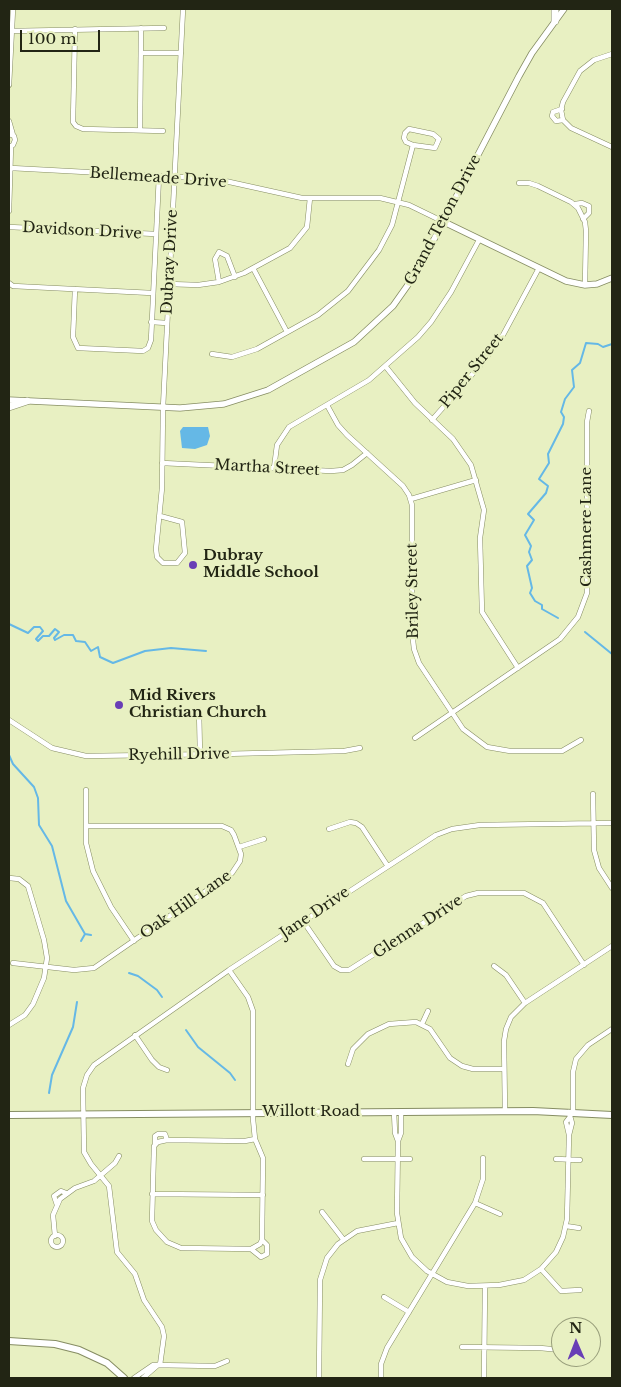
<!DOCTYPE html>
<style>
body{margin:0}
#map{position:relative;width:621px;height:1387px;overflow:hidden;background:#e8f0c2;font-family:"Libre Baskerville",serif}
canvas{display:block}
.frame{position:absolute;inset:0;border:10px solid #222514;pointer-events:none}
.north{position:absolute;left:551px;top:1317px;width:50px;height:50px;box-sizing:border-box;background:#e8f0c2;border:1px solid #999f7c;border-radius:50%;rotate:359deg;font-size:14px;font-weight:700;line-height:20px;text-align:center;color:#222514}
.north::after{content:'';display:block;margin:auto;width:18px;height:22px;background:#693eb6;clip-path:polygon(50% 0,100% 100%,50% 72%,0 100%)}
.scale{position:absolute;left:20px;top:30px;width:80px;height:22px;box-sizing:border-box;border:2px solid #222514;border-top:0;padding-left:6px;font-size:15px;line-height:18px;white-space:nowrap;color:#222514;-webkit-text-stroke:4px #e8f0c2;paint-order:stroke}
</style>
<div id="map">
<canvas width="621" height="1387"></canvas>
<div class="frame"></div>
<div class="north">N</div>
<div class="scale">100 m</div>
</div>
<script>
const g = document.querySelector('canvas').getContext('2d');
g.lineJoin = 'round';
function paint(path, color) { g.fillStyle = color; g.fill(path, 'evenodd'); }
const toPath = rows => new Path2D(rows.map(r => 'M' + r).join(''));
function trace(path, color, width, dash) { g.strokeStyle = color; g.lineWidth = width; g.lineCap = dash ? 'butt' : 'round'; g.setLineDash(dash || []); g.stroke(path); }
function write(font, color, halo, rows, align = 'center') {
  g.font = font + ' "Libre Baskerville",serif'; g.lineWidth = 5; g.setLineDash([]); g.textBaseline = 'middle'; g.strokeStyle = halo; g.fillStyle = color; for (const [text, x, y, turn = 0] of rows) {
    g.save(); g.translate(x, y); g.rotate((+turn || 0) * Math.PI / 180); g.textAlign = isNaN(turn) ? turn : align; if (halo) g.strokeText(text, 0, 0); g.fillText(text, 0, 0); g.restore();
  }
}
paint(toPath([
 [183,427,208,427,210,436,207,445,195,449,182,448,180,431]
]), '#65b8e6');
trace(toPath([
 [558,618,542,609,542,605,535,601,530,593,532,588,527,566,532,560,529,552,531,546,525,535,534,520,528,514,546,493,548,486,539,479,549,463,548,454,563,424,564,417,561,412,565,399,574,387,572,370,580,363,586,343,598,344,603,347,612,344],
 [9,624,28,633,34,627,40,627,43,631,36,639,38,641,43,636,49,636,55,629,59,632,54,638,55,640,64,635,73,635,76,641,85,642,91,651,98,647,100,657,113,663,145,651,171,648,206,651],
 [585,632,612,654],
 [9,755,13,764,34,787,38,798,39,825,52,846,66,901,85,934,91,935],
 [81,941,85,934],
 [129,973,138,976,157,990,162,997],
 [186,1030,198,1047,230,1073,235,1080],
 [49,1093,52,1075,73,1027,77,1002]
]), '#65b8e6', 2);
const minor = toPath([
 [75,29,73,122,76,126,83,129,163,131],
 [12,31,164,28],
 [141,53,181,53],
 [612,54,594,60,580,71,563,102,561,110,563,120,571,128,612,147],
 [9,85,13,9],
 [562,109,553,112,552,116,556,121,563,120],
 [9,121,13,135],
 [140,130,141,28],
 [9,134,14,136,15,140,13,145,9,147],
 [11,168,216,179,302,198,380,198,409,205,444,222],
 [519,183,529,183,538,186,571,202,578,208,585,222,586,231,585,285],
 [575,204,582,203,589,206,589,213,583,219],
 [9,211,11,146],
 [9,227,156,234],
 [253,268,287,332],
 [219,282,215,259,219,252,227,256,235,277],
 [9,283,13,286,152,293],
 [169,284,198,285,219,282,244,273,290,248,307,227,310,198],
 [75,289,73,337,78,348,143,351,148,348,151,340,159,176],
 [151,322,167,323],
 [212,354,232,357,257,349,318,315,348,291,379,250,392,225,413,145,435,148,439,139,433,134,409,129,405,133,404,138,406,142,413,145],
 [386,367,415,403,453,439,471,465,484,510,480,538,482,612,518,668],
 [327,405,338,425,347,435,403,486,409,495,412,505,412,631,414,649,419,663,463,729,487,747,510,751,562,751,581,740],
 [432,420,484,361,503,335,539,268],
 [162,463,331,471,343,470,352,465,367,453],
 [274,468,277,445,289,427,369,380,418,337,431,322,451,292,479,240],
 [411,499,476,480],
 [160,516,182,522,185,553,177,563,163,563,157,557,156,549,162,488,163,408,183,9],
 [199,710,200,754],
 [9,720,52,748,86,756,223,754,344,751,360,748],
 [415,738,560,639,578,617,587,593,587,422,589,411],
 [86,790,86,843,93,871,111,907,134,941],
 [593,794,594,850,599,868,612,888],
 [329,829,350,822,356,823,362,827,387,865],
 [239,847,264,839],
 [9,878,19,879,28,886,44,940,47,958,44,978,33,1004,25,1015,9,1025],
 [303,921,334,966,341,970,349,970,466,896,478,893,524,893,543,903,584,965],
 [13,963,74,970,94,968,232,873,240,861,241,854,234,835,231,830,222,826,86,826],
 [494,966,506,975,525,1003],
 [229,970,248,997,253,1011,253,1119,255,1139,263,1158,262,1240,260,1244,251,1249,181,1248,167,1242,156,1230,152,1221,154,1146,158,1142,167,1140,245,1141,255,1139],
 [422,1024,428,1011],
 [135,1035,152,1060,159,1067,167,1070],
 [348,1064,353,1049,368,1034,389,1024,416,1022,430,1029,450,1058,462,1066,473,1069,504,1069],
 [505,1111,504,1041,506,1029,511,1017,525,1003,612,946],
 [394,1112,395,1133,398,1141],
 [401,1112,401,1133,398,1141,397,1213,401,1238,412,1257,427,1271,447,1282,468,1286,499,1285,524,1280,541,1269,556,1252,563,1237,567,1219,569,1135,572,1123,569,1112],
 [573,1112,573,1072,576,1059,588,1045,612,1029],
 [569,1118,566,1122,569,1135],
 [155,1145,155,1136,158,1134,165,1134,167,1140],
 [364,1159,410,1159],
 [556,1159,580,1160],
 [152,1194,263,1195],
 [475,1203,500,1214],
 [57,1205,54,1196,61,1191,66,1193],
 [322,1212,343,1239],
 [566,1226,579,1228],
 '51 1241a6 6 0 1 1 12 0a6 6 0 1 1-12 0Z',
 [55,1236,53,1215,60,1199,75,1188,94,1181,115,1163,119,1156],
 [251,1249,261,1257,267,1254,267,1245,262,1240],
 [541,1269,561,1291,580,1290],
 [384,1297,409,1312],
 [462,1347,540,1348,561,1350],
 [160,1365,164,1336,162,1327,144,1300,135,1274,117,1252,109,1186,91,1164,84,1152,83,1088,87,1075,94,1065,229,970,436,835,452,829,480,825,612,823],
 [134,1378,153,1365,215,1366,227,1361],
 [143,1378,158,1365],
 [319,1378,320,1280,327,1258,338,1244,357,1231,398,1223],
 [381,1378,381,1364,387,1348,475,1203,483,1179,483,1158],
 [484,1378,485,1286]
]);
const tertiary = toPath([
 [444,222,566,281,585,285,597,284,612,278],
 [9,400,180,408,224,404,268,390,354,342,393,306,417,272,519,76,532,53,564,9]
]);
const secondary = toPath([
 [9,1115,533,1111,612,1115],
 [9,1341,55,1344,79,1350,107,1363,124,1378]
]);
const primary = toPath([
 [555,9,555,21],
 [9,407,27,401]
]);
trace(minor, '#868d63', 5.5);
trace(tertiary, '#868d63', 7);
trace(secondary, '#868d63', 8);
trace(primary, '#868d63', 8);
trace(minor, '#fff', 4.5);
trace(tertiary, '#fff', 5.5);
trace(secondary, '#fff', 6);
trace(primary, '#fff', 7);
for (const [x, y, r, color] of [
 [193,565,5,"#693eb6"],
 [119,705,5,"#693eb6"]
]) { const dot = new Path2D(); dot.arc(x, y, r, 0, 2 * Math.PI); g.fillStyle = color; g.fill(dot); trace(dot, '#e8f0c2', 2); }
write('15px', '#222514', '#e8f0c2', [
 ["Bellemeade Drive",158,178,4],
 ["Grand Teton Drive",443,220,-62],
 ["Davidson Drive",82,231,3],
 ["Dubray Drive",170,262,-87],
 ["Piper Street",472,371,-51],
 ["Martha Street",267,468,3],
 ["Cashmere Lane",587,527,-90],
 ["Briley Street",413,591,-91],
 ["Ryehill Drive",179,755,-1],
 ["Oak Hill Lane",186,905,-35],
 ["Jane Drive",315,913,-34],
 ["Glenna Drive",418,927,-33],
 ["Willott Road",311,1112]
]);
write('bold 15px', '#222514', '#e8f0c2', [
 ["Dubray",203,556],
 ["Middle School",203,573],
 ["Mid Rivers",129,696],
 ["Christian Church",129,713]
], 'left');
</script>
